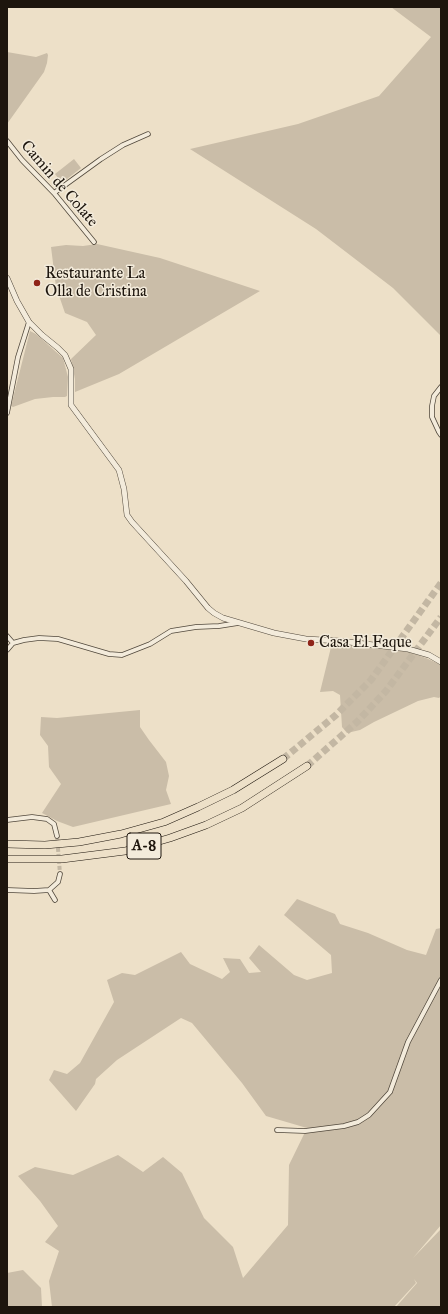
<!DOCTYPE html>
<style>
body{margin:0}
#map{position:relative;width:448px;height:1314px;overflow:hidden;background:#ede0c8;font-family:"IM FELL Great Primer",serif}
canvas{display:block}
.frame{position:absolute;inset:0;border:8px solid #1d150d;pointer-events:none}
</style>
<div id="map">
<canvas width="448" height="1314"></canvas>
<div class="frame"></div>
</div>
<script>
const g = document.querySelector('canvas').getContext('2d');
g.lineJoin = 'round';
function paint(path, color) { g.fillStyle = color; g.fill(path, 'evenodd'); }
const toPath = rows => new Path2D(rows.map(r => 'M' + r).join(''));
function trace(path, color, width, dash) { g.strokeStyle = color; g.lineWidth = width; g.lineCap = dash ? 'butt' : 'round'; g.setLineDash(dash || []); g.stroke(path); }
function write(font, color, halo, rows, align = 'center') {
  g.font = font + ' "IM FELL Great Primer",serif'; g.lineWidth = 3; g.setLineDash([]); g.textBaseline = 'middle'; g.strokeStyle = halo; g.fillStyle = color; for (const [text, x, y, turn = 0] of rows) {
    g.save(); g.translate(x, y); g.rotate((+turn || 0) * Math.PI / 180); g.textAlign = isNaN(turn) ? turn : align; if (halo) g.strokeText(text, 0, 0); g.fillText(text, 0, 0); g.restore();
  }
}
paint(toPath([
 [391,7,441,7,441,336,393,288,316,229,190,149,298,124,379,96,431,37],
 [7,52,36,57,47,53,48,55,47,63,44,72,7,124],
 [74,159,81,168,62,183,55,174],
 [97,244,160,258,260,291,119,374,75,392,75,379,71,359,96,335,87,322,65,313,56,287,51,247,66,245,83,246],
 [30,331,36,334,63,358,68,377,67,396,65,397,53,397,35,399,13,407,11,406],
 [332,643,409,652,426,658,441,665,441,696,439,698,434,697,418,701,374,722,360,730,347,733,342,727,340,695,333,691,320,692],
 [140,710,140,727,149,740,166,762,169,776,166,790,171,804,73,827,57,821,42,813,61,784,49,767,48,746,40,735,41,717,57,718],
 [297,899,335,914,340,924,368,933,407,950,426,955,436,929,441,928,441,1225,413,1258,441,1229,441,1307,396,1307,417,1283,414,1279,416,1283,394,1307,52,1307,49,1281,59,1251,45,1242,58,1226,40,1201,18,1176,35,1167,73,1175,118,1155,143,1172,163,1157,182,1173,204,1218,233,1247,243,1278,288,1225,289,1165,307,1128,266,1116,242,1083,192,1023,181,1018,117,1060,96,1079,95,1084,76,1111,49,1080,54,1070,67,1074,80,1063,114,1002,107,980,122,973,135,975,181,952,190,964,222,979,230,972,223,958,240,959,249,973,261,972,249,958,259,945,294,975,307,980,332,973,331,955,284,915],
 [23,1270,41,1288,42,1307,7,1307,7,1273]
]), '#cabda8');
trace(toPath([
 [57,836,60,874]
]), '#c3b7a3', 4, [4, 2]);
trace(toPath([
 [283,759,336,715,371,680,441,583],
 [307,766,357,722,386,691,441,617]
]), '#c3b7a3', 7, [7, 3.5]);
const minor = toPath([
 [7,141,22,160,54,193,94,242],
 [54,193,101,159,123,145,148,134],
 [441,387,434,396,432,406,432,417,439,432,441,435],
 [7,413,18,357,29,322],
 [7,636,13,643],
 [7,650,13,643,24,640,39,638,58,639,109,654,122,655,150,644,171,631,196,627,219,626,238,623],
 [7,820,32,817,47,819,54,824,57,836],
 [7,890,34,891,49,890,58,882,60,874],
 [49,890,55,900],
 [277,1130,305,1131,344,1126,358,1122,369,1115,390,1092,408,1042,441,980]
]);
const tertiary = toPath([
 [7,278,17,301,29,322,42,335,58,348,65,355,71,369,71,405,119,470,124,489,127,515,132,522,186,581,208,608,214,613,223,618,274,633,306,639,340,641,408,649,429,655,441,662]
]);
const motorway = toPath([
 [7,844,45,845,79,842,121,834,164,822,198,807,233,790,283,759],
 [7,859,62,859,125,851,170,838,206,825,242,808,307,766]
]);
trace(minor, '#51483c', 5.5);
trace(tertiary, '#51483c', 6);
trace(motorway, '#1d150d', 8);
trace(minor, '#f3ebdb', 4);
trace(tertiary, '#f3ebdb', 5);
trace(motorway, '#ede0c8', 7);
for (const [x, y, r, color] of [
 [37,283,4,"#8f2418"],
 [311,643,4,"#8f2418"]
]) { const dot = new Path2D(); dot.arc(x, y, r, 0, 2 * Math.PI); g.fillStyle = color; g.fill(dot); trace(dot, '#f3ebdb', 1.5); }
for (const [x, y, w] of [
 [144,846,34]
]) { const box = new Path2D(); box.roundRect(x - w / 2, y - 13, w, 26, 3); g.fillStyle = '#f3ebdb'; g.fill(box); trace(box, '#1d150d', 1); }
write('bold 15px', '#1d150d', null, [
 ["A-8",144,846]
]);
write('16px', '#1d150d', '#f3ebdb', [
 ["Camin de Colate",59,184,49]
]);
write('16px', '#1d150d', '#f3ebdb', [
 ["Restaurante La",45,274],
 ["Olla de Cristina",45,292],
 ["Casa El Faque",319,643]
], 'left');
</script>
